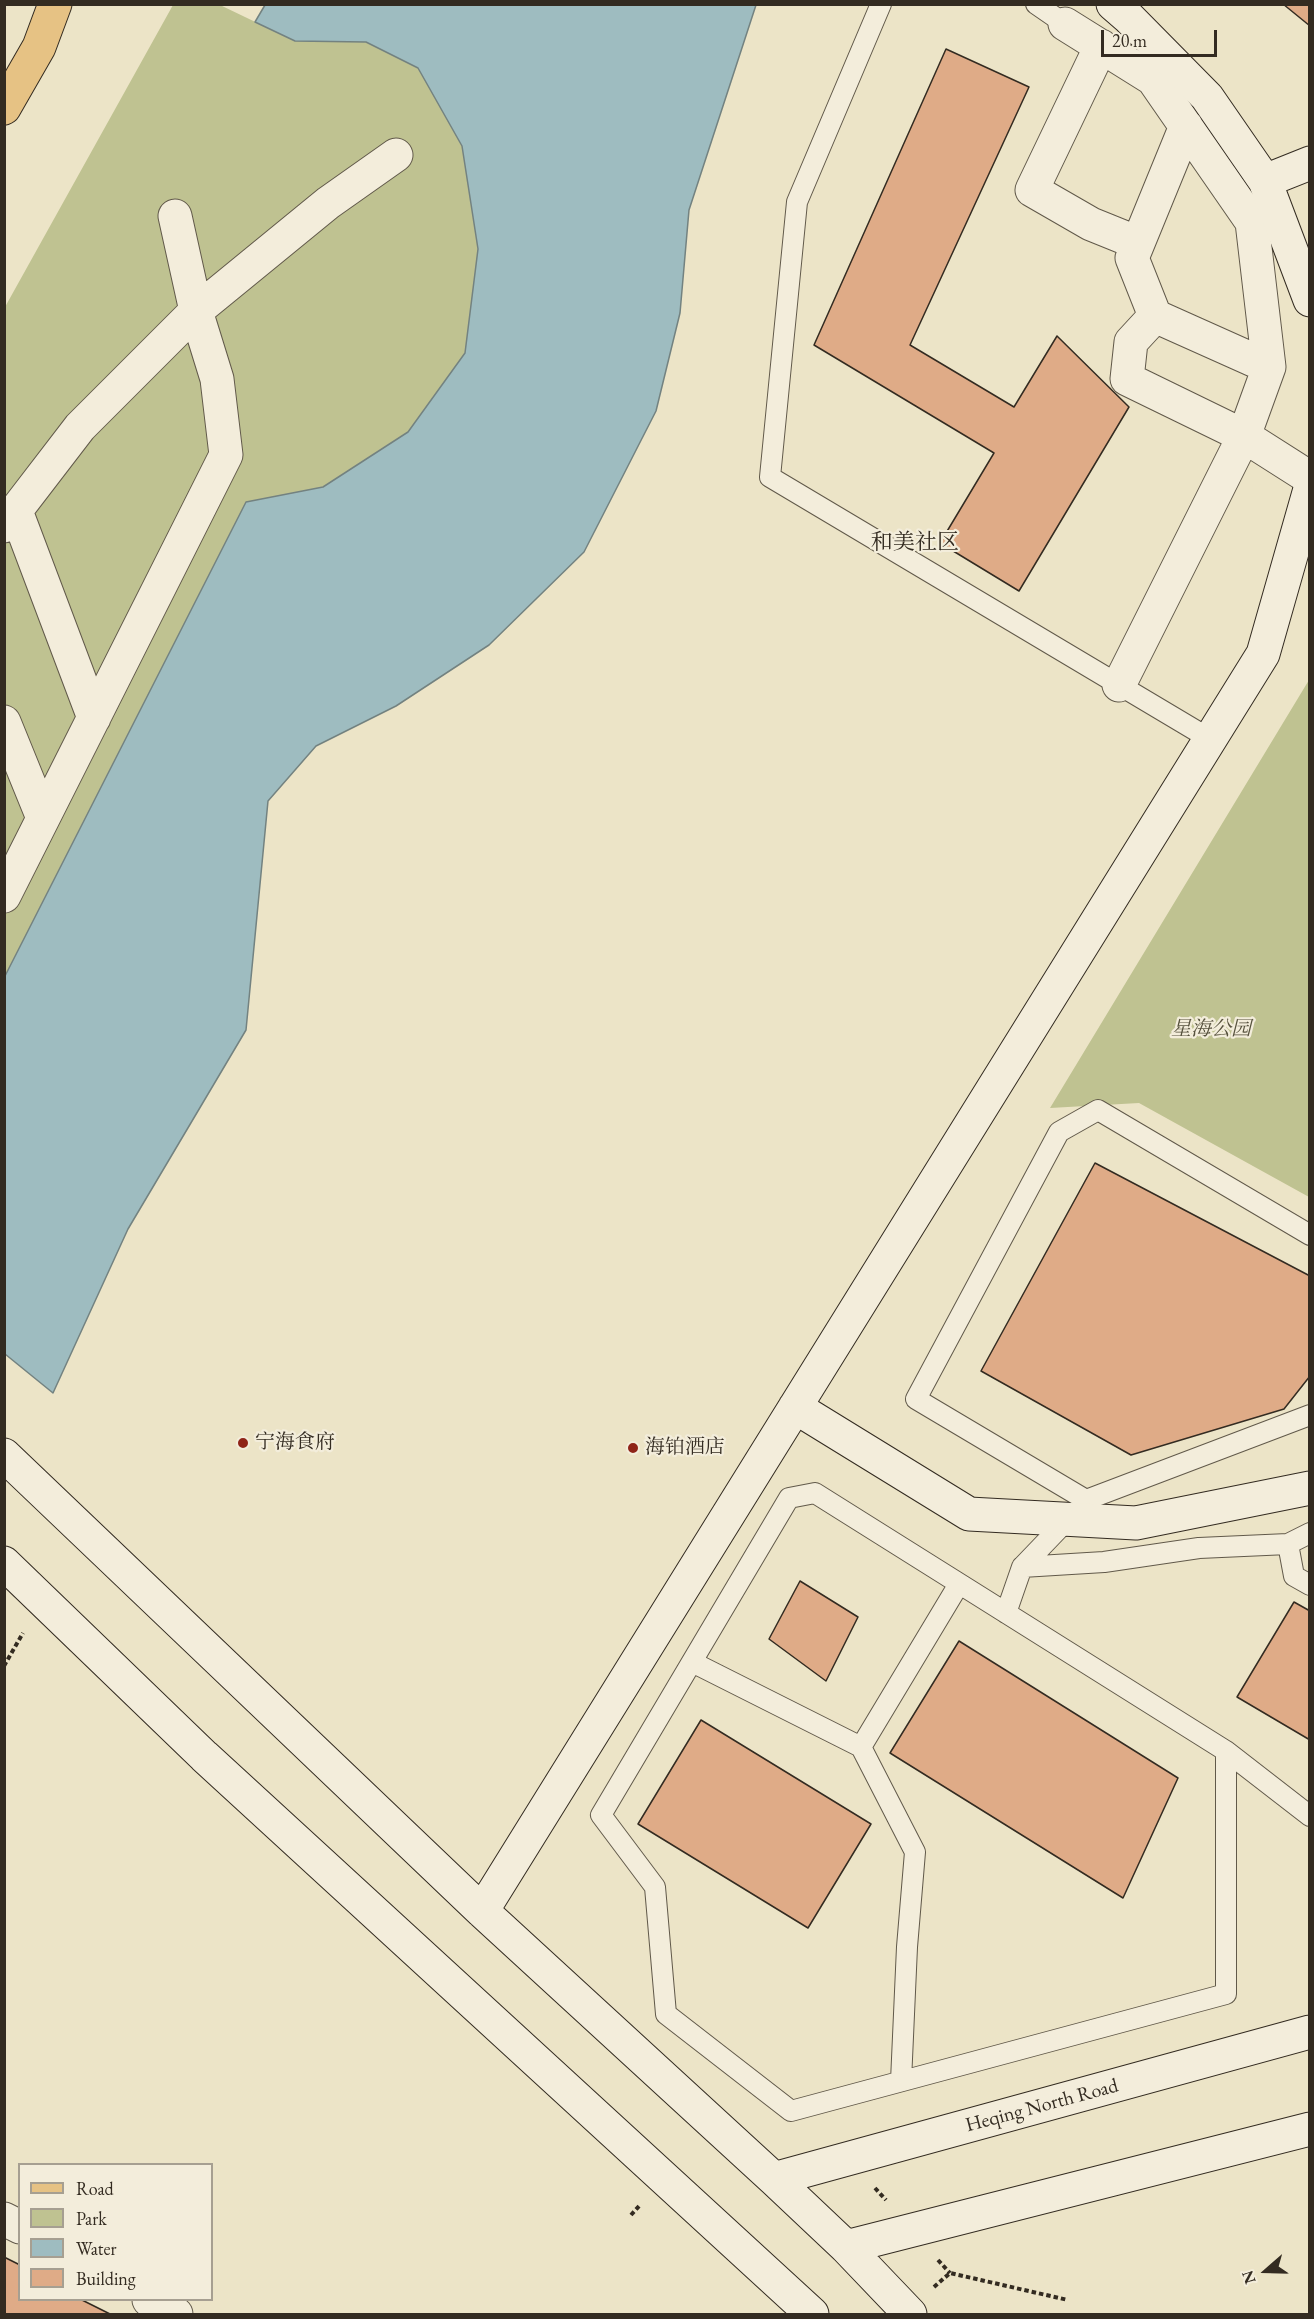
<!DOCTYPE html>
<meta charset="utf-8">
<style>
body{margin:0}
#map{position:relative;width:1314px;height:2319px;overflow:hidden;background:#ece4c7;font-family:"EB Garamond",serif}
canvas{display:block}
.frame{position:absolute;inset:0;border:6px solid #332b21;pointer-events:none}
.legend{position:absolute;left:18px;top:2163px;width:195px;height:138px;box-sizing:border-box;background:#f3eddb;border:2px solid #a69f91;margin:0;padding:8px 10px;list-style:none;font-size:18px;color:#332b21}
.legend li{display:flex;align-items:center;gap:12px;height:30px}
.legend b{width:30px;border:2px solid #a69f91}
.north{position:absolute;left:1236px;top:2241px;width:60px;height:60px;-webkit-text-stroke:4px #f3eddb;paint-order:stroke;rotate:250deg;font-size:16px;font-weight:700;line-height:24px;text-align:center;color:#332b21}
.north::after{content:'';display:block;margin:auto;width:21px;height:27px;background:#332b21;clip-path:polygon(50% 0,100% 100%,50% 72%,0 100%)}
.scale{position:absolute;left:1101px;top:30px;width:116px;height:27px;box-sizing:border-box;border:3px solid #332b21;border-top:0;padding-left:8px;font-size:18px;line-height:21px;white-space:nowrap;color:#332b21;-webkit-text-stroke:4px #f3eddb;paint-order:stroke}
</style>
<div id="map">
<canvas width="1314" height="2319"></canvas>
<div class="frame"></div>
<ul class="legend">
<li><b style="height:8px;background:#e6c284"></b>Road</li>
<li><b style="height:16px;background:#bfc291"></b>Park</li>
<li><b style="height:16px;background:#9ebcc0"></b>Water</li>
<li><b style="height:16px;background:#dfab87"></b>Building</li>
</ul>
<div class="north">N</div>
<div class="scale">20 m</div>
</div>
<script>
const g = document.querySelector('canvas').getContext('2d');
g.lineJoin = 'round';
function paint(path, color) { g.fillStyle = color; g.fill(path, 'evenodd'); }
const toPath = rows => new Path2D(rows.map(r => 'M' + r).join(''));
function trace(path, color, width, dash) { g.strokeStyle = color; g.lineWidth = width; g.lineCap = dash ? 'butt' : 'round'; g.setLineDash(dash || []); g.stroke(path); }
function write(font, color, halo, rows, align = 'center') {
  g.font = font + ' "EB Garamond","Noto Serif SC",serif'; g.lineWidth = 4.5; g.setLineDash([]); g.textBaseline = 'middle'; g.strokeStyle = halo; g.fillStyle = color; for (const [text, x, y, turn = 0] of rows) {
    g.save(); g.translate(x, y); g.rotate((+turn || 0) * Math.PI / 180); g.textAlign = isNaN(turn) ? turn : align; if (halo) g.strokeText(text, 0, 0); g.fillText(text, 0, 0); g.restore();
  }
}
paint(toPath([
 [173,5,220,5,295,41,353,35,418,67,462,146,478,249,465,354,408,432,323,487,246,502,5,976,5,307],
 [1309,680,1309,1197,1139,1103,1050,1108]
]), '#bfc291');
const water = toPath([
 [265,5,756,5,689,210,680,313,656,411,584,552,489,645,396,706,316,746,268,801,246,1030,128,1229,53,1393,5,1354,5,976,246,502,323,487,408,432,465,353,478,249,462,146,418,68,366,42,295,41,255,22,265,5]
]);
paint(water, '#9ebcc0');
trace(water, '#738280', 1.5);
const building = toPath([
 [1283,4,1310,4,1310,26,1283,4],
 [946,49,1029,87,910,345,1014,407,1057,336,1129,407,1019,591,940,543,994,453,814,345,946,49],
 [1095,1163,1310,1276,1310,1376,1284,1409,1131,1455,981,1371,1095,1163],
 [800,1581,858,1617,826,1681,769,1639,800,1581],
 [1294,1602,1310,1611,1310,1740,1237,1697,1294,1602],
 [959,1641,1178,1778,1123,1898,890,1753,959,1641],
 [701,1720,871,1824,808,1928,638,1824,701,1720],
 [4,2257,20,2265,20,2300,82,2300,110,2314,4,2314,4,2257]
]);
paint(building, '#dfab87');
trace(building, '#332b21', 1.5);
const lane = toPath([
 [881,4,797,202,770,477,1210,739],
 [1036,4,1065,24],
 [1310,1235,1098,1110,1059,1132,916,1399,1086,1500,1310,1415],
 [1288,1544,1294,1576,1310,1585],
 [1022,1567,1070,1517],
 [1006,1613,1022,1567,1104,1562,1199,1548,1288,1544,1310,1533],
 [692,1662,861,1747,959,1584],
 [861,1747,915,1852,907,1947,901,2081],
 [1226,1751,1226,1994,791,2111,666,2014,655,1887,601,1815,789,1498,815,1493,1226,1751,1310,1816]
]);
const street = toPath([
 [1065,24,1153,79,1252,222,1269,367,1244,436,1119,685],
 [1101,46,1032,190,1091,224,1138,243],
 [1186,126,1132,258,1155,316,1269,367],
 [1155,316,1131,342,1127,379,1244,436,1310,478],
 [16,511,94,718],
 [4,526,80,427,196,311,328,203,396,155],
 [4,722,43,818],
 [4,896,226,455,217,379,196,311,175,216],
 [4,2219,20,2227],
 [149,2300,176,2314]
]);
const secondary = toPath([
 [1113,4,1128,17,1207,97,1265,181,1310,300],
 [1265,181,1310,163],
 [795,1407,969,1514,1136,1523,1310,1488],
 [4,1455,482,1911,774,2179,846,2247,910,2314],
 [4,1563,204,1756,812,2314],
 [482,1911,1263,654,1310,489],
 [774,2179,1310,2032],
 [846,2247,1310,2129]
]);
const primary = toPath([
 [4,108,39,47,55,4]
]);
trace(lane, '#61594a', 22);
trace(street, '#61594a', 35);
trace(secondary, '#332b21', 35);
trace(primary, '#332b21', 35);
trace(toPath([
 [4,1666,23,1633],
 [875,2188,886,2200],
 [631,2215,640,2205],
 [938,2260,950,2273],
 [934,2287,950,2273,1068,2300]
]), '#332b21', 4, [4.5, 3]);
trace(lane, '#f3eddb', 20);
trace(street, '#f3eddb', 33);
trace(secondary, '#f3eddb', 33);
trace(primary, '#e6c284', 33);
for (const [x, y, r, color] of [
 [243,1443,6,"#8f2418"],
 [633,1448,6,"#8f2418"]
]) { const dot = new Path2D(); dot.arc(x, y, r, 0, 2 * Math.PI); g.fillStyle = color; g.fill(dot); trace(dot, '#f3eddb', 2); }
write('italic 20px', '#56513d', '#f3eddb', [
 ["星海公园",1211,1030]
]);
write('20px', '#332b21', '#f3eddb', [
 ["宁海食府",255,1443],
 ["海铂酒店",645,1448]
], 'left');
write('20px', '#332b21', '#f3eddb', [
 ["Heqing North Road",1042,2106,-15]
]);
write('22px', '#332b21', '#f3eddb', [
 ["和美社区",915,543]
]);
</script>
